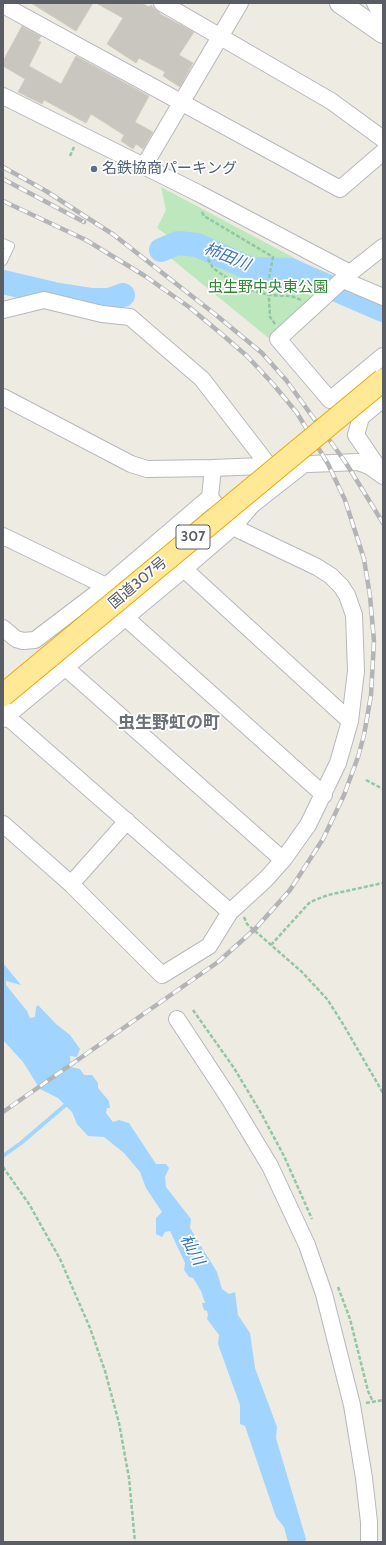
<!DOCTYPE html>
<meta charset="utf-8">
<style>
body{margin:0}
#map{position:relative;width:386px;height:1545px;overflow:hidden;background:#eeebe2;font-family:Cabin,sans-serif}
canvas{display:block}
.frame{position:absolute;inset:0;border:4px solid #5a5e64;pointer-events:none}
</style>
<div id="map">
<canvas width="386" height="1545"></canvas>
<div class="frame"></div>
</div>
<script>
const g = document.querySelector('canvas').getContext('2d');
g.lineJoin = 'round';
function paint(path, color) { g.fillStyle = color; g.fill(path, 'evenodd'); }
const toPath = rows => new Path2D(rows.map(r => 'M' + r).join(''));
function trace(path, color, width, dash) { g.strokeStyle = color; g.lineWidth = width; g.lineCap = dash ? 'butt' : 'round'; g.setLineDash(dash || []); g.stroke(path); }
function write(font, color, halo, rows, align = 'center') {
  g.font = font + ' Cabin,"Noto Sans JP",sans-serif'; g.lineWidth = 3.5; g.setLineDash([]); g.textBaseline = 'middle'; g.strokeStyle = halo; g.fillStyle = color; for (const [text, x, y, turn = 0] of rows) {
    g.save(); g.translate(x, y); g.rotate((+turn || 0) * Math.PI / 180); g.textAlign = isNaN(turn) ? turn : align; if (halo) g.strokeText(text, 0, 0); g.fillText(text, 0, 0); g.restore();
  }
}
paint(toPath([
 [161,187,334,279,271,340,168,256,171,238,157,228,166,210]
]), '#bde7bd');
paint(toPath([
 [3,963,21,985,6,981,6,985,27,1011,30,1018,35,1017,36,1007,38,1005,56,1024,70,1035,80,1049,77,1057,70,1056,71,1067,80,1069,84,1075,92,1075,98,1083,98,1088,109,1101,110,1108,107,1108,106,1113,113,1122,119,1120,129,1123,156,1164,166,1164,169,1168,165,1177,166,1187,191,1219,190,1228,217,1272,222,1289,229,1294,235,1292,238,1315,250,1333,255,1368,277,1427,276,1438,306,1539,305,1542,288,1542,284,1527,276,1517,245,1426,240,1424,240,1405,218,1344,219,1335,207,1319,208,1315,207,1311,204,1310,202,1303,205,1303,201,1291,193,1278,189,1277,184,1270,185,1263,170,1231,165,1232,162,1237,156,1234,156,1218,162,1212,146,1188,140,1172,124,1153,104,1137,88,1136,77,1124,72,1112,58,1098,40,1089,23,1062,3,1040]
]), '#a1d5ff');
trace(toPath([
 [3,1156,21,1143,69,1102]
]), '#a1d5ff', 4);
trace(toPath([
 [161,250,178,243,197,245,251,269,290,270,383,310],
 [3,282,54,294,92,300,109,300,123,295]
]), '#a1d5ff', 24);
const building = toPath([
 [31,3,93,3,76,31,31,3],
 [96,3,141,3,149,7,151,5,160,13,160,14,194,32,179,55,193,63,180,87,163,76,165,72,139,58,136,63,107,44,123,18,96,3],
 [22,26,41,36,38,41,41,42,29,66,61,84,76,56,149,96,135,122,153,132,143,149,136,144,133,149,121,141,124,135,91,114,86,123,44,100,42,104,18,92,25,79,3,66,3,61,22,26]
]);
paint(building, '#c9c6bf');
trace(building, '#d3cdc0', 1);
const service = toPath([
 [3,243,10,246,3,261]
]);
const minor = toPath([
 [162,3,331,101,383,139],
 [375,3,379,11,378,29],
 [3,5,340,189,383,152],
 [3,96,198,193,350,273],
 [144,166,240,3],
 [383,247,350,273,278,339,330,400,383,356],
 [343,280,383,297],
 [3,310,44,300,102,314,130,317,202,379,269,466],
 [3,397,131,464,147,469,213,468,358,462,369,466,383,476],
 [382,473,356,435,361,417,383,399],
 [3,536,106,586],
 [184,569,350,721],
 [126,618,324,795],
 [3,628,16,639,23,641,35,640,106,586,210,497,213,468],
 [66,668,283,860],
 [3,713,230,912],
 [3,719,184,569,233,527,252,505,303,465],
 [3,824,71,884,162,975,209,946,230,912,266,879,283,860,308,825,338,763,350,721,356,671,354,615,347,595,341,586,331,576,317,567,233,527,210,497],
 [71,884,127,821],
 [177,1019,229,1098,270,1166,307,1245,324,1294,352,1405,364,1478,369,1522,369,1542]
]);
const tertiary = toPath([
 [340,3,383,33]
]);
trace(service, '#b5b8bd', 10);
trace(minor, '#b5b8bd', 18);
trace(tertiary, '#b5b8bd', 22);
trace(toPath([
 [70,156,74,147],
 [202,212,204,216,273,257,268,283,270,317,275,324],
 [208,259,213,268,240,287,269,295,291,296,301,300],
 [366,780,383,789],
 [244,917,247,924,302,972,327,999,343,1024,383,1093],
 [271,945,310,902,328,895,383,883],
 [193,1010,234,1068,261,1113,284,1156,312,1219],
 [3,1167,29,1204,60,1259,90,1328,105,1371,119,1423,129,1478,135,1542],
 [338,1287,350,1319,368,1391,373,1402],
 [366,1403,383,1400]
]), '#94c6a3', 2.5, [4, 2]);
trace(service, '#fff', 8);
trace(minor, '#fff', 16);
trace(tertiary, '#fff', 20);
const rail = toPath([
 [3,167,46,191,114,235,216,315,262,353,286,380,346,463,383,523],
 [3,179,84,222],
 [3,201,86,240,145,276,189,307,218,331,247,356,273,384,297,413,328,464,345,500,364,559,370,596,374,641,371,695,364,735,358,757,344,795,323,839,290,890,256,928,218,962,3,1112]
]);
trace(rail, '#b3b4b5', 4.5);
trace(rail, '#fff', 3, [9]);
const trunkBridge = toPath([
 [3,695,383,380]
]);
trace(trunkBridge, '#f0a600', 24, []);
trace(trunkBridge, '#ffe997', 22);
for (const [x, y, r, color] of [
 [94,169,4,"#5c6f8a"]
]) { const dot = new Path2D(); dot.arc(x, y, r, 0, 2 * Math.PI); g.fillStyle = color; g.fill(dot); trace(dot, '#fff', 1.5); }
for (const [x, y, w] of [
 [193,537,34]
]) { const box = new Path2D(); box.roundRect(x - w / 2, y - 12, w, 24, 3); g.fillStyle = '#fff'; g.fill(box); trace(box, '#5a5e64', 1); }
write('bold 14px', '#5a5e64', null, [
 ["307",193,537]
]);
write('15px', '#4e5e75', '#fff', [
 ["名鉄協商パーキング",102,169]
], 'left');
write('15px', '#308535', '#fff', [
 ["虫生野中央東公園",268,288]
]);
write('15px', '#5a5e64', '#fff', [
 ["国道307号",138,583,-40]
]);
write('italic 16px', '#3a75b6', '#fff', [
 ["柿田川",227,257,22],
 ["杣川",192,1250,62]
]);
write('bold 17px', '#6b7076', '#fff', [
 ["虫生野虹の町",169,723]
]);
</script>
